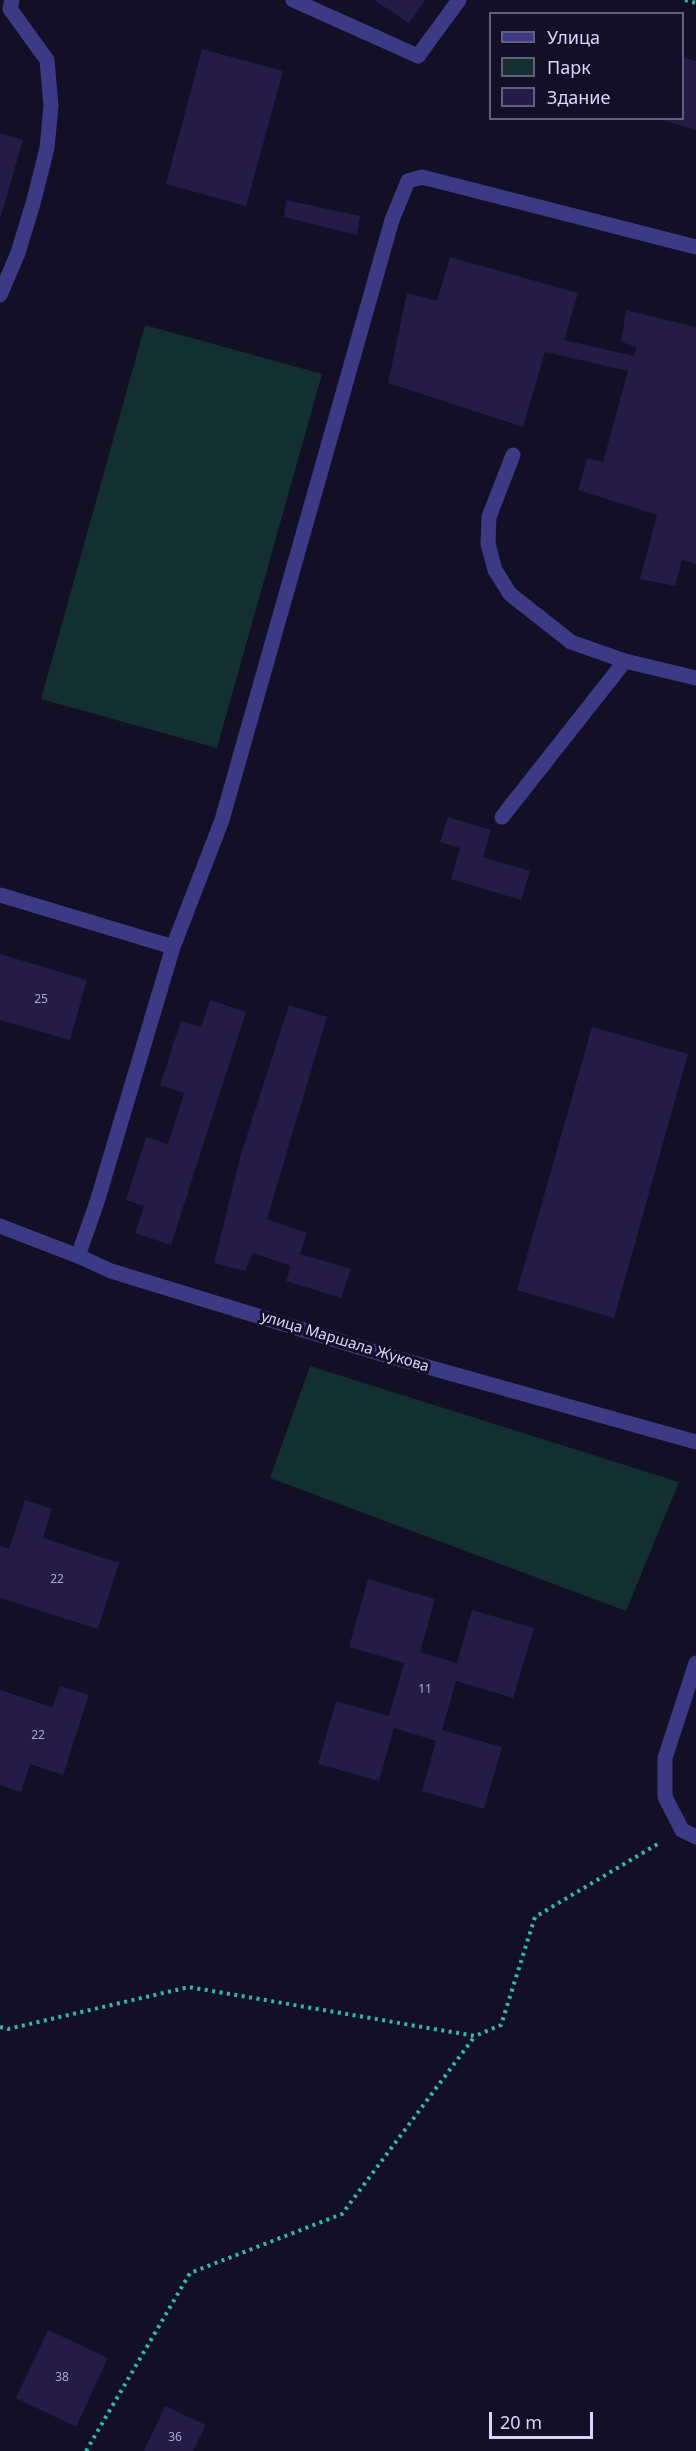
<!DOCTYPE html>
<meta charset="utf-8">
<style>
body{margin:0}
#map{position:relative;width:696px;height:2451px;overflow:hidden;background:#130f26;font-family:"Noto Sans",sans-serif}
canvas{display:block}
.legend{position:absolute;left:489px;top:12px;width:195px;height:108px;box-sizing:border-box;background:#130f26;border:2px solid #625e7d;margin:0;padding:8px 10px;list-style:none;font-size:18px;color:#d9d4ff}
.legend li{display:flex;align-items:center;gap:12px;height:30px}
.legend b{width:30px;border:2px solid #625e7d}
.scale{position:absolute;left:489px;top:2412px;width:104px;height:27px;box-sizing:border-box;border:3px solid #d9d4ff;border-top:0;padding-left:8px;font-size:18px;line-height:21px;white-space:nowrap;color:#d9d4ff;-webkit-text-stroke:4px #130f26;paint-order:stroke}
</style>
<div id="map">
<canvas width="696" height="2451"></canvas>
<ul class="legend">
<li><b style="height:8px;background:#3d3a85"></b>Улица</li>
<li><b style="height:16px;background:#12302f"></b>Парк</li>
<li><b style="height:16px;background:#241b47"></b>Здание</li>
</ul>
<div class="scale">20 m</div>
</div>
<script>
const g = document.querySelector('canvas').getContext('2d');
g.lineJoin = 'round';
function paint(path, color) { g.fillStyle = color; g.fill(path, 'evenodd'); }
const toPath = rows => new Path2D(rows.map(r => 'M' + r).join(''));
function trace(path, color, width, dash) { g.strokeStyle = color; g.lineWidth = width; g.lineCap = dash ? 'butt' : 'round'; g.setLineDash(dash || []); g.stroke(path); }
function write(font, color, halo, rows, align = 'center') {
  g.font = font + ' "Noto Sans",sans-serif'; g.lineWidth = 6; g.setLineDash([]); g.textBaseline = 'middle'; g.strokeStyle = halo; g.fillStyle = color; for (const [text, x, y, turn = 0] of rows) {
    g.save(); g.translate(x, y); g.rotate((+turn || 0) * Math.PI / 180); g.textAlign = isNaN(turn) ? turn : align; if (halo) g.strokeText(text, 0, 0); g.fillText(text, 0, 0); g.restore();
  }
}
paint(toPath([
 [145,325,322,374,217,748,41,699],
 [310,1366,679,1482,626,1611,270,1478]
]), '#12302f');
paint(toPath([
 [374,0,425,0,409,23],
 [202,49,283,71,246,206,166,184],
 [682,57,696,61,696,130,659,119,682,118],
 [0,133,23,140,1,216,0,216],
 [286,200,360,216,357,235,284,217],
 [450,257,578,293,564,340,634,356,637,347,621,342,626,310,696,327,696,564,682,560,675,586,640,579,657,515,578,490,587,458,603,462,628,371,545,352,523,427,388,383,407,293,437,301],
 [448,817,491,830,483,857,530,871,521,900,451,879,460,848,440,842],
 [0,954,87,980,70,1040,0,1020],
 [210,1000,246,1012,171,1245,135,1233,144,1206,126,1200,146,1137,168,1144,184,1093,160,1085,181,1021,201,1027],
 [289,1005,327,1017,267,1219,307,1233,300,1254,351,1269,341,1298,286,1281,291,1266,253,1253,245,1271,214,1263,241,1154],
 [592,1027,688,1054,614,1318,517,1290],
 [25,1500,52,1509,43,1538,119,1563,98,1629,0,1598,0,1546,9,1549],
 [368,1579,435,1599,420,1652,457,1663,472,1610,534,1628,513,1698,456,1681,442,1730,502,1747,484,1809,422,1791,436,1741,394,1728,379,1781,318,1764,336,1701,389,1716,404,1663,349,1647],
 [60,1686,89,1695,63,1775,30,1764,21,1792,0,1785,0,1690,52,1707],
 [48,2330,108,2358,76,2427,16,2398],
 [165,2406,206,2425,193,2451,144,2451]
]), '#241b47');
trace(toPath([
 [685,0,696,3],
 [0,2027,8,2029,189,1987,475,2036,501,2025,535,1917,661,1842],
 [86,2451,190,2273,342,2214,475,2036]
]), '#2fb8b0', 4, [3, 4.5]);
trace(toPath([
 [418,56,459,0],
 [0,295,18,253,34,200,47,148,51,106,47,60,10,9,12,0],
 [513,455,489,517,488,544,495,570,510,594,571,642,625,661,696,678],
 [502,817,625,661],
 [0,895,173,947,97,1202,78,1256],
 [173,947,222,820,392,220,408,181,422,177,696,247],
 [682,1830,696,1837]
]), '#3d3a85', 15);
trace(toPath([
 [293,0,418,56],
 [0,1226,78,1256,111,1271,385,1355,696,1442],
 [682,1830,665,1797,665,1758,696,1663]
]), '#3d3a85', 15);
write('12px', '#aca6d1', null, [
 ["25",41,1000],
 ["22",57,1580],
 ["11",425,1690],
 ["22",38,1736],
 ["38",62,2378],
 ["36",175,2438]
]);
write('15px', '#d9d4ff', '#130f26', [
 ["улица Маршала Жукова",345,1342,17]
]);
</script>
